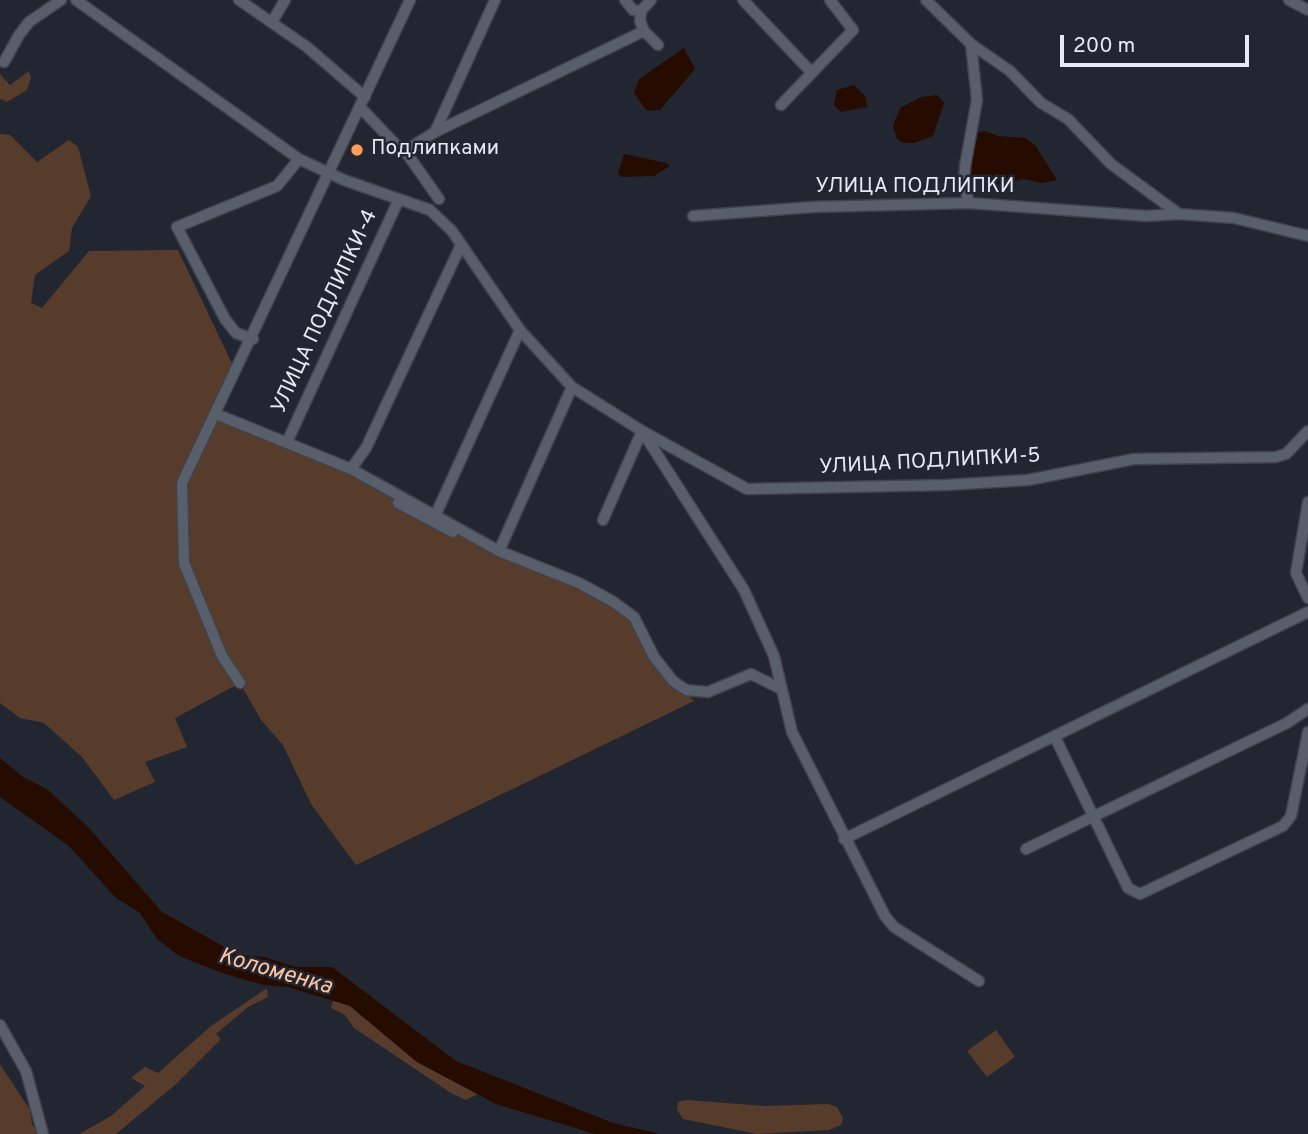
<!DOCTYPE html>
<meta charset="utf-8">
<style>
body{margin:0}
#map{position:relative;width:1308px;height:1134px;overflow:hidden;background:#222631;font-family:Overpass,sans-serif}
canvas{display:block}
.scale{position:absolute;left:1060px;top:35px;width:189px;height:32px;box-sizing:border-box;border:4px solid #e6e9f1;border-top:0;padding-left:9px;font-size:21px;line-height:24px;white-space:nowrap;color:#e6e9f1;-webkit-text-stroke:5px #222631;paint-order:stroke}
</style>
<div id="map">
<canvas width="1308" height="1134"></canvas>
<div class="scale">200 m</div>
</div>
<script>
const g = document.querySelector('canvas').getContext('2d');
g.lineJoin = 'round';
function paint(path, color) { g.fillStyle = color; g.fill(path, 'evenodd'); }
const toPath = rows => new Path2D(rows.map(r => 'M' + r).join(''));
function trace(path, color, width, dash) { g.strokeStyle = color; g.lineWidth = width; g.lineCap = dash ? 'butt' : 'round'; g.setLineDash(dash || []); g.stroke(path); }
function write(font, color, halo, rows, align = 'center') {
  g.font = font + ' Overpass,sans-serif'; g.lineWidth = 5; g.setLineDash([]); g.textBaseline = 'middle'; g.strokeStyle = halo; g.fillStyle = color; for (const [text, x, y, turn = 0] of rows) {
    g.save(); g.translate(x, y); g.rotate((+turn || 0) * Math.PI / 180); g.textAlign = isNaN(turn) ? turn : align; if (halo) g.strokeText(text, 0, 0); g.fillText(text, 0, 0); g.restore();
  }
}
paint(toPath([
 [29,71,31,78,27,90,7,102,0,99,0,74,10,85],
 [0,134,10,135,37,162,69,140,78,147,91,196,72,228,69,251,35,275,31,303,42,308,89,251,178,250,236,372,216,414,322,456,499,551,579,583,635,622,673,681,694,701,356,865,311,804,283,745,261,720,240,683,175,718,187,747,145,762,155,782,114,800,82,757,44,723,20,718,0,703],
 [267,988,268,997,248,1007,216,1034,221,1039,176,1084,116,1134,79,1134,111,1116,145,1086,131,1078,145,1067,158,1073,211,1026],
 [333,1000,350,1006,417,1062,478,1094,466,1100,451,1093,354,1028,345,1015,331,1008],
 [996,1030,1015,1057,987,1077,967,1051],
 [0,1064,30,1110,32,1125,37,1130,35,1134,0,1134],
 [687,1100,765,1106,828,1104,837,1107,843,1118,841,1125,829,1130,757,1134,683,1119,677,1110,678,1102]
]), '#573c2b');
paint(toPath([
 [684,48,695,69,660,110,647,111,634,93,639,79],
 [854,85,865,96,867,107,841,112,834,105,837,90],
 [937,95,944,103,933,136,914,143,903,143,897,139,893,126,900,108,921,97],
 [984,131,998,136,1025,138,1035,145,1057,180,1041,183,1023,179,994,186,971,177,973,140,977,133],
 [624,154,666,163,670,166,654,176,621,177,618,173],
 [0,758,23,777,47,789,88,827,162,912,239,955,264,957,296,967,332,967,456,1061,613,1123,660,1134,595,1134,496,1104,417,1062,350,1006,288,987,264,985,225,974,179,956,157,939,140,913,115,897,69,846,0,797]
]), '#250b00');
const minor = toPath([
 [76,0,299,159,344,180,430,210,452,231,520,330,572,387,642,431,747,489,946,485,1028,480,1134,459,1276,457,1286,454,1308,431],
 [239,0,307,47,365,97],
 [625,0,633,10,641,11],
 [651,0,641,11,640,21,644,31,658,45],
 [743,0,812,73],
 [926,0,971,44,1010,71,1041,103,1068,119,1111,164,1179,214,1234,218,1308,236],
 [1289,0,1308,10],
 [272,22,285,0],
 [4,62,19,35,29,22,61,0],
 [781,105,853,30,830,0],
 [360,107,396,145,405,151,439,199],
 [435,132,495,0],
 [405,151,435,132,644,31],
 [969,203,964,183,965,166,977,100,971,44],
 [693,216,813,207,969,203,1147,216,1179,214],
 [253,339,236,333,225,319,177,227,277,186,299,159],
 [216,414,351,469,499,551,579,583,612,601,634,617,654,657,673,681,686,690,708,692,751,674,781,689],
 [644,434,744,590,774,656,792,732,885,916,894,927,979,981],
 [287,442,399,199],
 [351,469,366,448,461,245],
 [1308,502,1296,573,1308,598],
 [398,503,453,532],
 [435,516,520,330],
 [603,520,642,431],
 [499,551,572,387],
 [240,683,222,656,184,563,182,483,410,0],
 [1055,737,1128,888,1140,894,1283,826,1291,816,1308,732],
 [844,839,1308,612],
 [1026,849,1287,723,1308,709],
 [0,1025,26,1071,43,1134]
]);
trace(minor, '#40434d', 13);
trace(minor, '#585e6a', 10);
for (const [x, y, r, color] of [
 [357,150,7,"#fe9b58"]
]) { const dot = new Path2D(); dot.arc(x, y, r, 0, 2 * Math.PI); g.fillStyle = color; g.fill(dot); trace(dot, '#222631', 2.5); }
write('21px', '#e6e9f1', '#222631', [
 ["Подлипками",371,150]
], 'left');
write('21px', '#e6e9f1', '#222631', [
 ["УЛИЦА ПОДЛИПКИ",915,188],
 ["УЛИЦА ПОДЛИПКИ-4",326,312,-65],
 ["УЛИЦА ПОДЛИПКИ-5",930,463,-3]
]);
write('italic 23px', '#ffc49f', '#222631', [
 ["Коломенка",275,973,16]
]);
</script>
